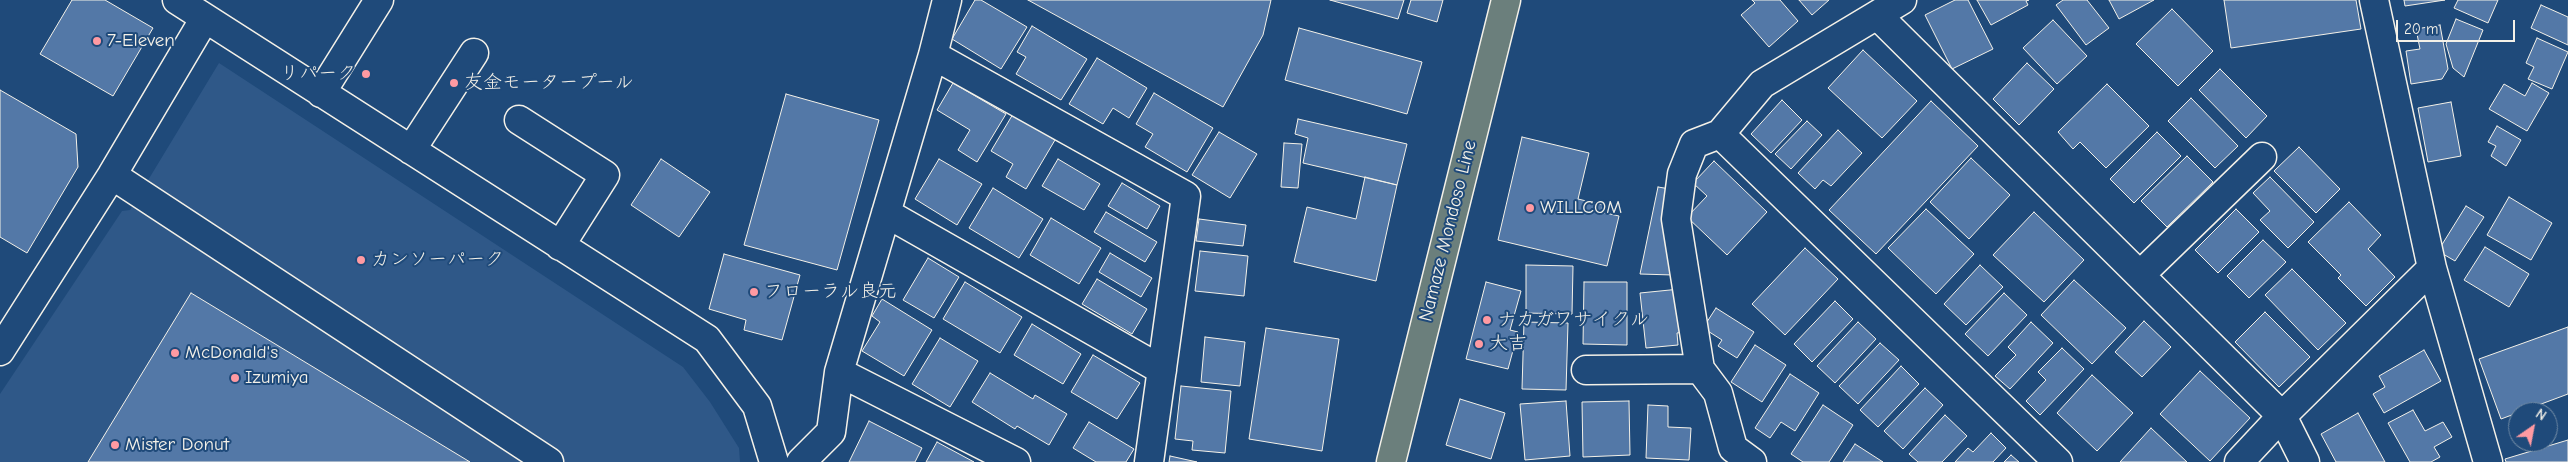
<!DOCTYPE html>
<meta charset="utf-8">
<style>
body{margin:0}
#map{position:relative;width:2568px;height:462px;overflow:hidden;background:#1f4a7a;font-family:"Comic Neue",sans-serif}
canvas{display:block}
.north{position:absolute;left:2508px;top:402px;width:50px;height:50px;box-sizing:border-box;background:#1f4a7a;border:1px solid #748da6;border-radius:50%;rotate:33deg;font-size:14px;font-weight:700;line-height:20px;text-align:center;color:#f4f1e8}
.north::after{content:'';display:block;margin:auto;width:18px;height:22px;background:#ff9aa2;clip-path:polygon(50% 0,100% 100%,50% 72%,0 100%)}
.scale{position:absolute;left:2396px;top:20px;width:119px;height:22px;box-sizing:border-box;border:2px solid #f4f1e8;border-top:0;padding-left:6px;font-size:15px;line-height:18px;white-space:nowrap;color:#f4f1e8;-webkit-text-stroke:4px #1f4a7a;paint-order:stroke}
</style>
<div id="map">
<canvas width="2568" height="462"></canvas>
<div class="north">N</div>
<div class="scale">20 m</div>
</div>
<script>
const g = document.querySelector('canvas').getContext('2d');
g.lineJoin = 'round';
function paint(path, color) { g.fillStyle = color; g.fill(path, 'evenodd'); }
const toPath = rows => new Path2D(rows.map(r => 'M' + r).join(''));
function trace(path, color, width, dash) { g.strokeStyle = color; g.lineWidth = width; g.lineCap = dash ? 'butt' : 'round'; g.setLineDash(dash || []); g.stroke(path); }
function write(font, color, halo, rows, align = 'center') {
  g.font = font + ' "Comic Neue","Klee One",sans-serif'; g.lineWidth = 4; g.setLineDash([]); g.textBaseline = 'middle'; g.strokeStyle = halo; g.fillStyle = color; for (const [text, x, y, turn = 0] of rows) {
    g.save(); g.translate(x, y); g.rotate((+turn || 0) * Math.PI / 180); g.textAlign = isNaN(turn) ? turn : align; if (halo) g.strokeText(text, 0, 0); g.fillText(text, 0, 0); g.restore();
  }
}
paint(toPath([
 [219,63,683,367,710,402,739,448,740,462,0,462,0,394,122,211,130,210]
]), '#2f5888');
const building = toPath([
 [72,0,105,0,153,28,113,96,40,54,72,0],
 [975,0,981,0,1027,27,1001,69,952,39,975,0],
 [1028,0,1271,0,1263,35,1223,107,1028,0],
 [1330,0,1404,0,1398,19,1330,0],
 [1411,0,1443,0,1437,22,1407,13,1411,0],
 [1752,0,1780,0,1798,21,1769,47,1741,15,1755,3,1752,0],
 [1799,0,1829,0,1812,15,1799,0],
 [1955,0,1968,0,1993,49,1952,69,1925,15,1955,0],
 [1977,0,2029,0,2026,1,2028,5,1991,25,1977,0],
 [2063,0,2087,0,2109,28,2086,45,2056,5,2063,0],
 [2109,0,2154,0,2119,19,2109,0],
 [2224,0,2356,0,2361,29,2231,48,2224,0],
 [2404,0,2445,0,2405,6,2404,0],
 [2458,0,2498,0,2488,23,2454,8,2458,0],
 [2541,5,2568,17,2568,45,2531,28,2541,5],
 [2172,9,2213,51,2178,86,2136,44,2172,9],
 [2456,19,2483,30,2464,77,2453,68,2446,44,2456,19],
 [2053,20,2087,56,2057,84,2023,48,2053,20],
 [2440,25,2448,69,2442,79,2411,84,2406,51,2420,49,2416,29,2440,25],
 [1032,26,1087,59,1061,100,1016,74,1026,57,1017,52,1032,26],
 [1299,28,1422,62,1407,114,1285,80,1299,28],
 [2537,38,2568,52,2552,89,2528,79,2534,67,2526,63,2537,38],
 [1863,50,1917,101,1882,138,1828,88,1863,50],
 [1097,58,1147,88,1129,118,1113,108,1103,124,1069,104,1097,58],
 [2027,63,2054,89,2019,125,1993,99,2027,63],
 [2220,69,2267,116,2246,138,2199,90,2220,69],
 [953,83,1006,114,977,162,958,150,970,130,937,110,953,83],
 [2532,83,2549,93,2527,131,2489,109,2504,84,2525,96,2532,83],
 [2107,84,2149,126,2106,168,2080,142,2073,149,2058,132,2107,84],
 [0,90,76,134,78,167,27,253,0,237,0,90],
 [1154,93,1213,128,1187,172,1145,147,1153,134,1136,124,1154,93],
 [786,94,879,120,837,270,744,245,786,94],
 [2191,98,2238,146,2215,168,2168,121,2191,98],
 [1782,100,1802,120,1771,153,1751,134,1782,100],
 [1931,101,1978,146,1876,254,1829,210,1931,101],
 [2451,102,2461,156,2428,162,2418,108,2451,102],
 [1013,114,1055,140,1026,189,1006,177,1013,164,991,151,1013,114],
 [1298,119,1407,144,1397,185,1303,163,1308,138,1295,134,1298,119],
 [1807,121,1822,135,1791,169,1775,154,1807,121],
 [2497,126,2521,140,2506,166,2491,156,2496,146,2488,142,2497,126],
 [1838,130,1862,153,1831,186,1823,180,1815,189,1798,173,1838,130],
 [1219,132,1257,154,1230,198,1192,175,1219,132],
 [2157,132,2181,156,2134,203,2110,179,2157,132],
 [1522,137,1589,153,1578,199,1603,205,1601,212,1619,216,1607,266,1498,240,1522,137],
 [1284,143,1302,144,1298,188,1281,187,1284,143],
 [2299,147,2340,189,2316,213,2274,171,2299,147],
 [2187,156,2213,182,2167,227,2141,201,2187,156],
 [1971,158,2010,195,1969,239,1930,202,1971,158],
 [661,159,710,192,679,237,631,205,661,159],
 [939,159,982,184,957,225,915,199,939,159],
 [1058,159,1100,184,1084,210,1042,186,1058,159],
 [1714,161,1767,212,1727,255,1687,217,1707,196,1693,183,1714,161],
 [1365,177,1397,185,1376,281,1294,262,1307,207,1356,219,1365,177],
 [2270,177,2314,222,2288,248,2260,220,2270,211,2253,193,2270,177],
 [1122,183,1160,206,1147,229,1108,206,1122,183],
 [1658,187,1670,189,1673,275,1640,274,1658,187],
 [993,188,1043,219,1019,258,969,228,993,188],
 [2509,197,2552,223,2531,260,2487,235,2509,197],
 [2349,202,2381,235,2368,249,2395,277,2366,306,2338,278,2341,275,2308,242,2349,202],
 [2466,206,2484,217,2455,261,2438,251,2466,206],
 [1926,209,1974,254,1936,294,1888,248,1926,209],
 [2236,209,2259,232,2218,273,2195,250,2236,209],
 [1106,212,1157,242,1145,262,1094,232,1106,212],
 [2034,212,2084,260,2044,302,1993,255,2034,212],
 [1051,218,1101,248,1079,284,1030,255,1051,218],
 [1199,219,1246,225,1243,246,1196,241,1199,219],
 [2263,240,2286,262,2249,298,2227,276,2263,240],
 [2485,247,2529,274,2509,307,2464,280,2485,247],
 [1805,248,1838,279,1785,335,1752,304,1805,248],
 [1200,251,1248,256,1244,296,1195,291,1200,251],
 [1110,253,1152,278,1141,297,1099,272,1110,253],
 [724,254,800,275,782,340,744,330,746,320,709,309,724,254],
 [928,258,959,277,934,318,903,300,928,258],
 [1526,265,1573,266,1572,314,1526,313,1526,265],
 [1980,265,2003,287,1966,325,1944,304,1980,265],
 [2292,269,2346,323,2318,350,2265,295,2292,269],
 [1097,279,1147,309,1132,334,1082,304,1097,279],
 [2074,280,2126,328,2092,364,2041,315,2074,280],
 [965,282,1022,317,1000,353,943,319,965,282],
 [1486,282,1521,291,1510,330,1518,332,1508,369,1466,359,1486,282],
 [1584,282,1627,282,1627,345,1583,344,1584,282],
 [1680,289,1684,332,1677,333,1678,345,1646,348,1640,293,1680,289],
 [191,293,470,462,88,462,191,293],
 [2004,293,2027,315,1988,356,1965,334,2004,293],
 [882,299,932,330,904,376,862,351,880,322,872,316,882,299],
 [1835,301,1853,319,1812,362,1794,344,1835,301],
 [1716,308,1754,332,1737,358,1718,346,1722,340,1703,328,1716,308],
 [2265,312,2310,357,2279,387,2235,342,2265,312],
 [2144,321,2171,347,2142,377,2115,352,2144,321],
 [1524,322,1568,323,1566,390,1522,389,1524,322],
 [1858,322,1876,339,1835,383,1817,366,1858,322],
 [2031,322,2053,343,2010,389,1995,376,2016,355,2008,347,2031,322],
 [1032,324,1081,354,1063,384,1014,355,1032,324],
 [2568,327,2568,394,2501,419,2479,359,2568,327],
 [1266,328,1339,339,1322,451,1249,439,1266,328],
 [1205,337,1245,342,1240,386,1201,382,1205,337],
 [940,338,978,361,950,407,912,384,940,338],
 [1880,343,1899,360,1858,404,1839,386,1880,343],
 [1755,345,1786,365,1762,402,1731,382,1755,345],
 [2062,348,2084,369,2040,415,2026,401,2046,380,2038,372,2062,348],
 [2424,350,2441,381,2384,413,2373,394,2385,387,2379,376,2424,350],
 [1093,355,1140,383,1117,419,1071,392,1093,355],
 [1901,366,1919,384,1878,427,1860,410,1901,366],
 [2200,371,2250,418,2210,461,2160,414,2200,371],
 [990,373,1033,399,1035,395,1067,414,1049,445,1017,426,1015,429,972,402,990,373],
 [1790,374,1819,393,1795,431,1781,422,1770,438,1755,428,1790,374],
 [2092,375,2133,413,2097,451,2057,413,2092,375],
 [1181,386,1231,391,1225,453,1192,450,1193,441,1175,439,1181,386],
 [1925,388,1943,405,1903,449,1884,431,1925,388],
 [1460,399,1505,413,1491,459,1446,445,1460,399],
 [1566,401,1570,456,1525,460,1520,404,1566,401],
 [1629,401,1630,455,1583,457,1582,402,1629,401],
 [1648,405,1668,406,1668,427,1691,428,1689,460,1646,458,1648,405],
 [1823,405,1853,425,1829,462,1803,462,1791,454,1823,405],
 [2413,410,2425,431,2443,422,2452,437,2434,447,2440,457,2431,462,2410,462,2388,423,2413,410],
 [2358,413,2385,462,2336,462,2321,434,2358,413],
 [1945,415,1967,436,1942,462,1918,462,1909,454,1945,415],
 [869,421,922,448,915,462,849,462,869,421],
 [1089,422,1134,449,1126,462,1096,462,1073,448,1089,422],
 [2151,428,2187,462,2120,462,2151,428],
 [1991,433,2006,448,1993,462,1955,462,1968,448,1973,452,1991,433],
 [2568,440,2568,462,2506,462,2505,459,2568,440],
 [937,442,974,462,926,462,937,442],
 [1855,444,1883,462,1843,462,1855,444],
 [2011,455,2019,462,2004,462,2011,455],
 [1170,456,1197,462,1169,462,1170,456]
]);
paint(building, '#5378a7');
trace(building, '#f4f1e8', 1);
const minor = toPath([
 [177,0,707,339,757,406,774,462],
 [1902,0,1877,15,2282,416,2305,462],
 [2374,0,2432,268,2488,462],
 [1877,15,1762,84,1720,134,2058,462],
 [933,55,1186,196,1149,462],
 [321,93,379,0],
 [519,120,605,175,560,246],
 [411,150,474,53],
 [112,175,549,462],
 [886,213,1162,370],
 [2140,275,2262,157],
 [0,351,112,175,205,18],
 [1700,369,1676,219,1682,174,1694,144,1720,134],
 [1586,370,1700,369,1718,393,1733,448,1752,462],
 [839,372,1016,462],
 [801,462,831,432,839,372,933,55,947,0],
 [2239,462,2282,416,2432,268]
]);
const major = toPath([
 [1391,462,1506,0]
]);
trace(minor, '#f4f1e8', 31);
trace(major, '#f4f1e8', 31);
trace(minor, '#1f4a7a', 28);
trace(major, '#6b7f7c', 28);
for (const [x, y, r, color] of [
 [97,41,5,"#ff9aa2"],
 [366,74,5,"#ff9aa2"],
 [454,83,5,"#ff9aa2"],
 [1530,208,5,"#ff9aa2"],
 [361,260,5,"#ff9aa2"],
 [754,292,5,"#ff9aa2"],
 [1487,320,5,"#ff9aa2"],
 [1479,344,5,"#ff9aa2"],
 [175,353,5,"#ff9aa2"],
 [235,378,5,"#ff9aa2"],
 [115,445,5,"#ff9aa2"]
]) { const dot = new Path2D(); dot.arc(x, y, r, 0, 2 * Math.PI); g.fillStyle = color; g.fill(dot); trace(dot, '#1f4a7a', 2); }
write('19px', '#f4f1e8', '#1f4a7a', [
 ["7-Eleven",107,41],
 ["リパーク",356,74,"right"],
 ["友金モータープール",464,83],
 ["WILLCOM",1540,208],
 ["カンソーパーク",371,260],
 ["フローラル良元",764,292],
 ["ナカガワサイクル",1497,320],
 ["大吉",1489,344],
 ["McDonald's",185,353],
 ["Izumiya",245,378],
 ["Mister Donut",125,445]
], 'left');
write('19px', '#f4f1e8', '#1f4a7a', [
 ["Namaze Mondoso Line",1448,231,-76]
]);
</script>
